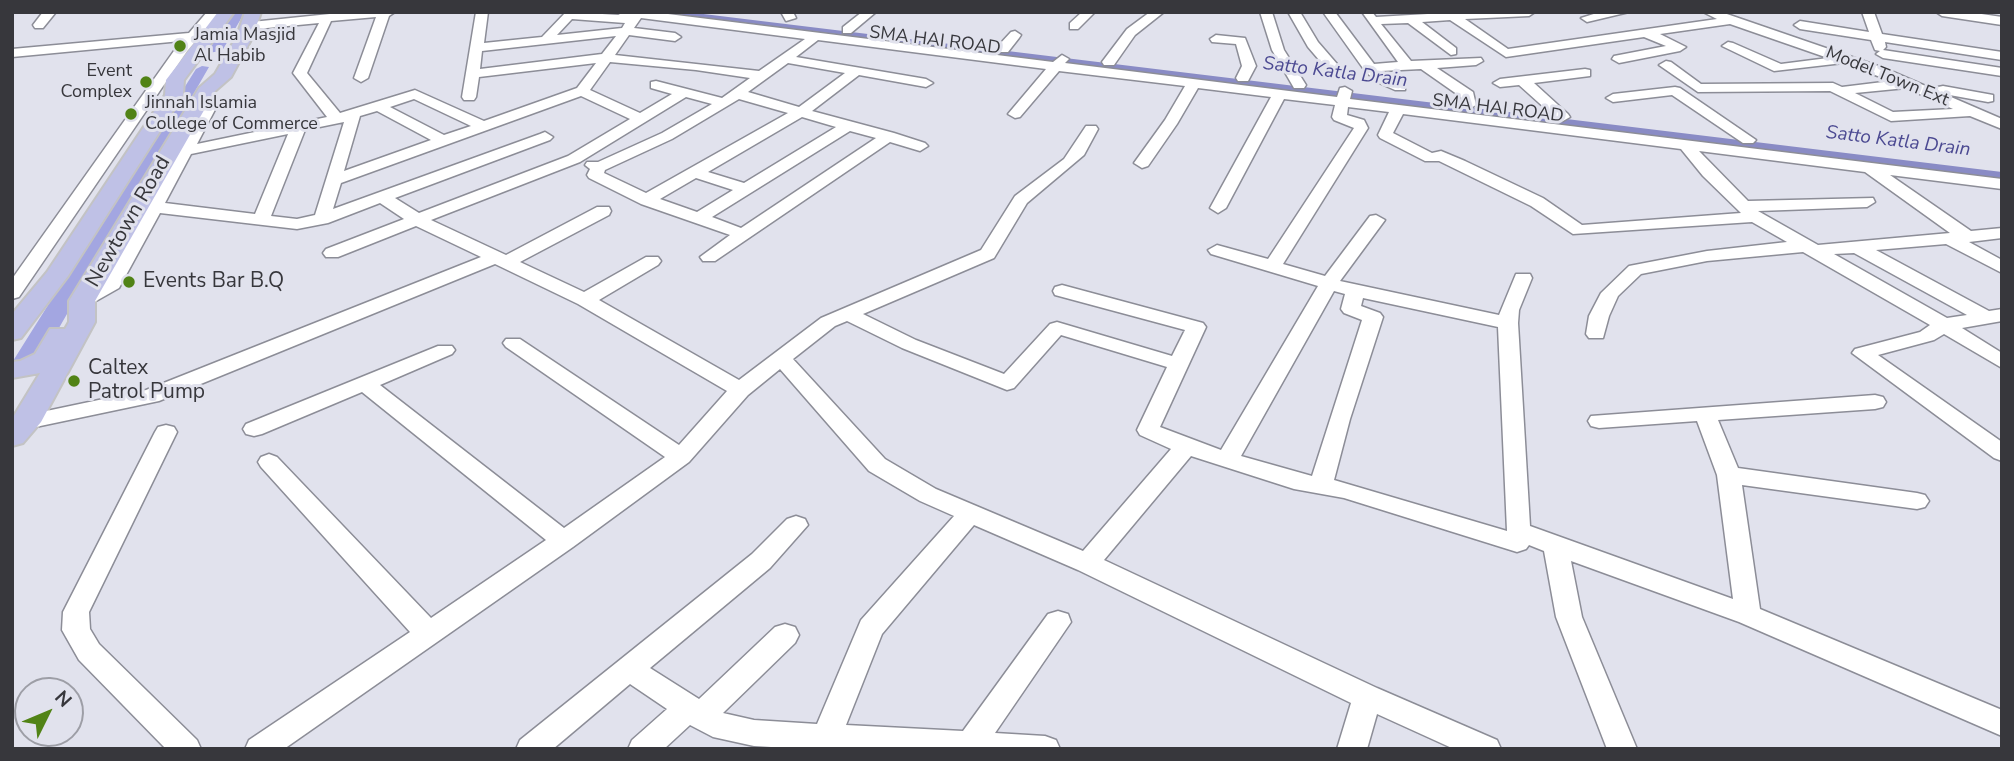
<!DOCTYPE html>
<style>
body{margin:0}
#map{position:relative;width:2014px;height:761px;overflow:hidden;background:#e1e2ed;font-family:"Nunito Sans",sans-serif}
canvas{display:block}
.frame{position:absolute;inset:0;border:14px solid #37373c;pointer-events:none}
.north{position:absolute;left:14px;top:677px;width:70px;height:70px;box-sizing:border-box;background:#e1e2ed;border:2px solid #9d9ea6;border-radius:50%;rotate:47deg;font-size:19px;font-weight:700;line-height:28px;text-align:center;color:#37373c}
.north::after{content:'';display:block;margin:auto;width:24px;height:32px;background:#518316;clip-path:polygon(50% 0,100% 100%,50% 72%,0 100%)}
</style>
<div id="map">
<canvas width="2014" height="761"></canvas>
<div class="frame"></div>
<div class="north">N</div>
</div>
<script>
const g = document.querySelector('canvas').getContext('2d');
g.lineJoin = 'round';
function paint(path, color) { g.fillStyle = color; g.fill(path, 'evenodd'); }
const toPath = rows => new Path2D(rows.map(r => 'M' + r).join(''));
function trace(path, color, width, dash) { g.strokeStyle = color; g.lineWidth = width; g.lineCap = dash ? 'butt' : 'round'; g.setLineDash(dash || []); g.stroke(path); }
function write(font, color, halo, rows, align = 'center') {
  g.font = font + ' "Nunito Sans",sans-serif'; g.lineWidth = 6; g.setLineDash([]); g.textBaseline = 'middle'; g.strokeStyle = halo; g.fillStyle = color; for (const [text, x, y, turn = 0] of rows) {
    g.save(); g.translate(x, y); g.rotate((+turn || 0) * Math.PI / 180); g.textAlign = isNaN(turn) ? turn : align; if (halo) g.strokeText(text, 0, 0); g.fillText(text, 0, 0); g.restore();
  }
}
paint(toPath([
 [232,12,245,12,222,51,207,53],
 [202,66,209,67,44,354,14,364,13,361,196,69]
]), '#a3a6e1');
paint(toPath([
 [659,12,687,12,2002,172,2002,180,659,12]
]), '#898bc5');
const minor = toPath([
 [43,12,56,12,43,28,35,28,33,25,43,12],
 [207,12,220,12,187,51,19,297,12,299,12,279,181,41,12,57,12,49,189,33,207,12],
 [349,12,395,12,389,16,368,78,361,82,354,78,376,17,331,21,307,73,340,113,415,90,484,121,577,88,596,63,479,77,476,97,474,100,464,100,462,97,476,12,488,12,484,43,542,37,566,12,620,15,615,12,652,12,1053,62,1062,55,1069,59,1065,63,1337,97,1340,88,1345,87,1352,91,1350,99,2002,179,2002,189,1890,175,1971,231,2002,228,2002,238,1969,242,2002,260,2002,273,1946,244,1876,250,1989,311,2002,309,2002,321,1962,328,2002,353,2002,368,1944,334,1934,340,1878,355,2002,442,2002,461,1994,458,1852,353,1855,349,1920,332,1930,325,1803,252,1707,261,1641,274,1618,296,1609,316,1603,338,1589,338,1586,334,1589,316,1601,293,1629,266,1707,251,1787,242,1752,222,1573,234,1531,206,1439,161,1425,161,1380,138,1378,135,1389,112,1348,107,1347,115,1364,120,1368,128,1283,264,1325,276,1370,216,1376,215,1385,220,1340,281,1499,315,1516,274,1530,274,1532,278,1519,310,1518,323,1530,526,1733,599,1717,475,1697,421,1599,428,1591,426,1588,421,1591,416,1875,395,1883,397,1886,402,1883,407,1875,409,1718,420,1738,468,1917,493,1925,495,1929,501,1925,507,1917,509,1742,485,1760,609,2002,710,2002,736,1739,622,1571,561,1582,617,1637,749,1607,749,1556,617,1544,551,1529,545,1526,549,1517,552,1344,498,1294,489,1191,456,1104,560,1377,688,1497,740,1501,749,1454,749,1377,714,1367,749,1337,749,1351,703,1078,570,974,525,882,634,846,725,963,731,1048,614,1058,611,1068,614,1071,622,995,733,1045,736,1056,740,1060,749,805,749,754,746,713,737,690,725,664,749,628,749,632,740,667,709,630,684,553,749,516,749,520,740,752,554,787,519,796,516,805,519,808,525,770,568,650,668,699,699,775,627,785,624,795,627,799,635,795,643,723,713,754,720,817,724,861,620,954,516,920,501,869,471,780,369,748,395,689,462,573,547,284,749,245,749,249,740,410,632,261,467,258,462,261,457,269,454,277,457,431,618,546,540,362,392,262,434,254,436,246,434,243,429,246,424,438,346,452,346,455,350,452,354,380,385,564,528,665,457,506,347,503,343,506,339,520,339,679,445,727,391,578,304,495,264,159,401,26,429,18,427,15,422,18,417,146,390,481,257,416,226,338,257,326,257,323,253,326,249,404,219,380,203,328,223,297,229,160,213,119,288,89,305,75,305,72,301,105,280,204,104,197,101,197,95,207,95,219,102,197,144,327,117,293,73,319,23,246,30,242,29,242,23,349,12],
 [641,18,805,39,759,71,615,55,629,35,675,41,681,37,675,33,634,28,641,18],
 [572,19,625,23,622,28,557,35,572,19],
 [616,36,602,54,480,69,482,51,616,36],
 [818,40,1046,69,1008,114,1015,118,1020,117,1059,71,1185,86,1165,120,1134,163,1142,168,1148,166,1177,124,1198,88,1271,97,1210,208,1218,213,1226,208,1284,99,1335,105,1332,117,1334,120,1354,128,1268,259,1217,245,1208,250,1211,254,1318,286,1221,450,1160,427,1206,327,1203,323,1062,285,1055,287,1053,291,1055,295,1185,330,1172,356,1057,322,1050,324,1004,374,916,340,863,314,994,258,1027,203,1084,155,1098,129,1096,126,1086,126,1064,159,1015,196,981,250,821,318,739,380,599,300,658,265,661,261,658,257,646,257,584,292,520,262,609,215,611,211,609,207,597,207,506,255,431,220,580,162,686,97,712,104,662,133,598,162,587,162,585,165,590,169,587,175,589,178,641,204,730,235,700,257,703,261,715,261,890,142,920,151,928,146,925,143,894,133,812,111,859,75,926,87,933,83,926,79,796,57,818,40],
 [610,62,696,70,750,78,722,98,656,81,651,82,651,88,672,94,640,113,590,90,610,62],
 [788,63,845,73,799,107,748,92,788,63],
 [581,96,630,119,568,156,419,213,395,198,550,140,553,137,545,132,540,134,333,209,341,183,581,96],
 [414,99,471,126,444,135,390,107,414,99],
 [739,99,788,113,646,193,604,173,605,170,672,139,739,99],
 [377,111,431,140,344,171,360,116,377,111],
 [1403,114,1681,149,1703,176,1741,213,1582,225,1543,198,1465,161,1441,151,1432,153,1393,133,1403,114],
 [802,117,836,127,744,183,708,172,802,117],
 [344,122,315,215,297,219,271,216,305,130,344,122],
 [850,131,876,138,741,228,712,217,850,131],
 [288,134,255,214,165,203,191,154,288,134],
 [1699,151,1865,172,1950,233,1818,245,1758,211,1867,207,1875,202,1873,198,1748,201,1699,151],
 [696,178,733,190,697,212,660,199,696,178],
 [1854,253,1967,315,1947,318,1834,254,1854,253],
 [1334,291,1345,294,1341,309,1344,313,1362,320,1312,476,1241,456,1334,291],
 [1363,298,1498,327,1507,531,1334,480,1350,419,1383,317,1380,313,1361,306,1363,298],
 [847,321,902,348,1007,390,1014,388,1061,335,1167,367,1137,430,1140,435,1171,449,1083,551,936,489,885,459,793,359,835,326,847,321],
 [781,12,793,12,796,18,786,21,781,12],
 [862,12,876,12,851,33,843,33,843,27,862,12],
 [1082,12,1095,12,1078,29,1070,29,1070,23,1082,12],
 [1150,12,1164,12,1135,35,1114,65,1104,65,1102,62,1127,29,1150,12],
 [1260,12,1272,12,1284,50,1306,85,1304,88,1294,88,1272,50,1260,12],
 [1288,12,1300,12,1318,42,1344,72,1342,75,1332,75,1308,47,1288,12],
 [1323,12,1335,12,1374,64,1398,62,1362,12,1372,12,1376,17,1462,12,1535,12,1529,16,1465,19,1508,49,1717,19,1703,12,1721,12,1884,68,1937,91,1938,87,1943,86,1993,95,1993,101,1988,102,1944,94,2002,119,2002,129,1970,116,1891,121,1830,91,1698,92,1659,65,1666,61,1671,62,1701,84,1833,83,1842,87,1891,81,1843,63,1774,71,1722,46,1728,42,1733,43,1781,64,1828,58,1730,24,1660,34,1686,47,1680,51,1619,63,1612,59,1614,56,1666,46,1644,37,1506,57,1450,20,1422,22,1456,48,1456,54,1451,55,1408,23,1381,24,1411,61,1481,58,1483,61,1476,65,1437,68,1473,92,1476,105,1469,109,1462,105,1461,97,1421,69,1381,71,1405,84,1405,90,1395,90,1377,82,1365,71,1323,12],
 [1906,88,1953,109,1893,112,1855,93,1906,88],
 [1600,12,1629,12,1587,22,1581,18,1600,12],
 [1862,12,1874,12,1882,34,2002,52,2002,60,1885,42,1886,47,1883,50,2002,68,2002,76,1883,58,1876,54,1880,51,1875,50,1871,40,1800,29,1794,25,1800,21,1869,32,1862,12],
 [1936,12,1968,12,2002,17,2002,25,1942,16,1936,12],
 [1015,31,1021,35,1019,38,1008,52,998,52,998,46,1011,32,1015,31],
 [1216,35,1245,38,1256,66,1248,81,1238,81,1236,78,1242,66,1236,44,1212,42,1210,39,1216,35],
 [1585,69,1590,70,1590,76,1534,83,1568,114,1570,117,1563,121,1558,120,1519,85,1500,87,1493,83,1500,79,1585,69],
 [1675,87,1680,88,1756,140,1753,143,1743,143,1672,95,1613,102,1606,98,1613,94,1675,87],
 [166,425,174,427,177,432,89,612,90,629,99,644,197,740,201,749,166,749,79,660,62,630,63,612,155,432,158,427,166,425]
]);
const major = toPath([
 [218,12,234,12,184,80,183,95,68,276,21,338,12,340,12,314,47,272,165,95,166,80,218,12],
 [245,12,261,12,253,36,231,77,215,91,95,301,95,322,41,422,23,443,12,446,12,419,40,373,12,378,12,362,20,361,35,354,50,329,65,329,69,322,69,301,199,88,215,74,237,36,245,12]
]);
trace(minor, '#8c8d97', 3);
trace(major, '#c3c3c4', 4);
paint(minor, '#fff');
paint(major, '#bfc1e6');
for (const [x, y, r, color] of [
 [180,46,7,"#518316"],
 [146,82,7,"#518316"],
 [131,114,7,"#518316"],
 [129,282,7,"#518316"],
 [74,381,7,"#518316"]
]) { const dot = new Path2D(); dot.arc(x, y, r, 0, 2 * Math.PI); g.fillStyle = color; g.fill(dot); trace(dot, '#e1e2ed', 2.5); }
write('18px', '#37373c', '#e1e2ed', [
 ["Jamia Masjid",194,36],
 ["Al Habib",194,57],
 ["Event",132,72,"right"],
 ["Complex",132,93,"right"],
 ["Jinnah Islamia",145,104],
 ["College of Commerce",145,125]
], 'left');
write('18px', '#37373c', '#e1e2ed', [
 ["SMA HAI ROAD",935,41,7],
 ["Model Town Ext",1887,77,22],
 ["SMA HAI ROAD",1498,109,7]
]);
write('italic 19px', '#4c4a92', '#e1e2ed', [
 ["Satto Katla Drain",1335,73,7],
 ["Satto Katla Drain",1898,142,7]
]);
write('21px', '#37373c', '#e1e2ed', [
 ["Newtown Road",129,222,-60]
]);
write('21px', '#37373c', '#e1e2ed', [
 ["Events Bar B.Q",143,282],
 ["Caltex",88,369],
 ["Patrol Pump",88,393]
], 'left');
</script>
